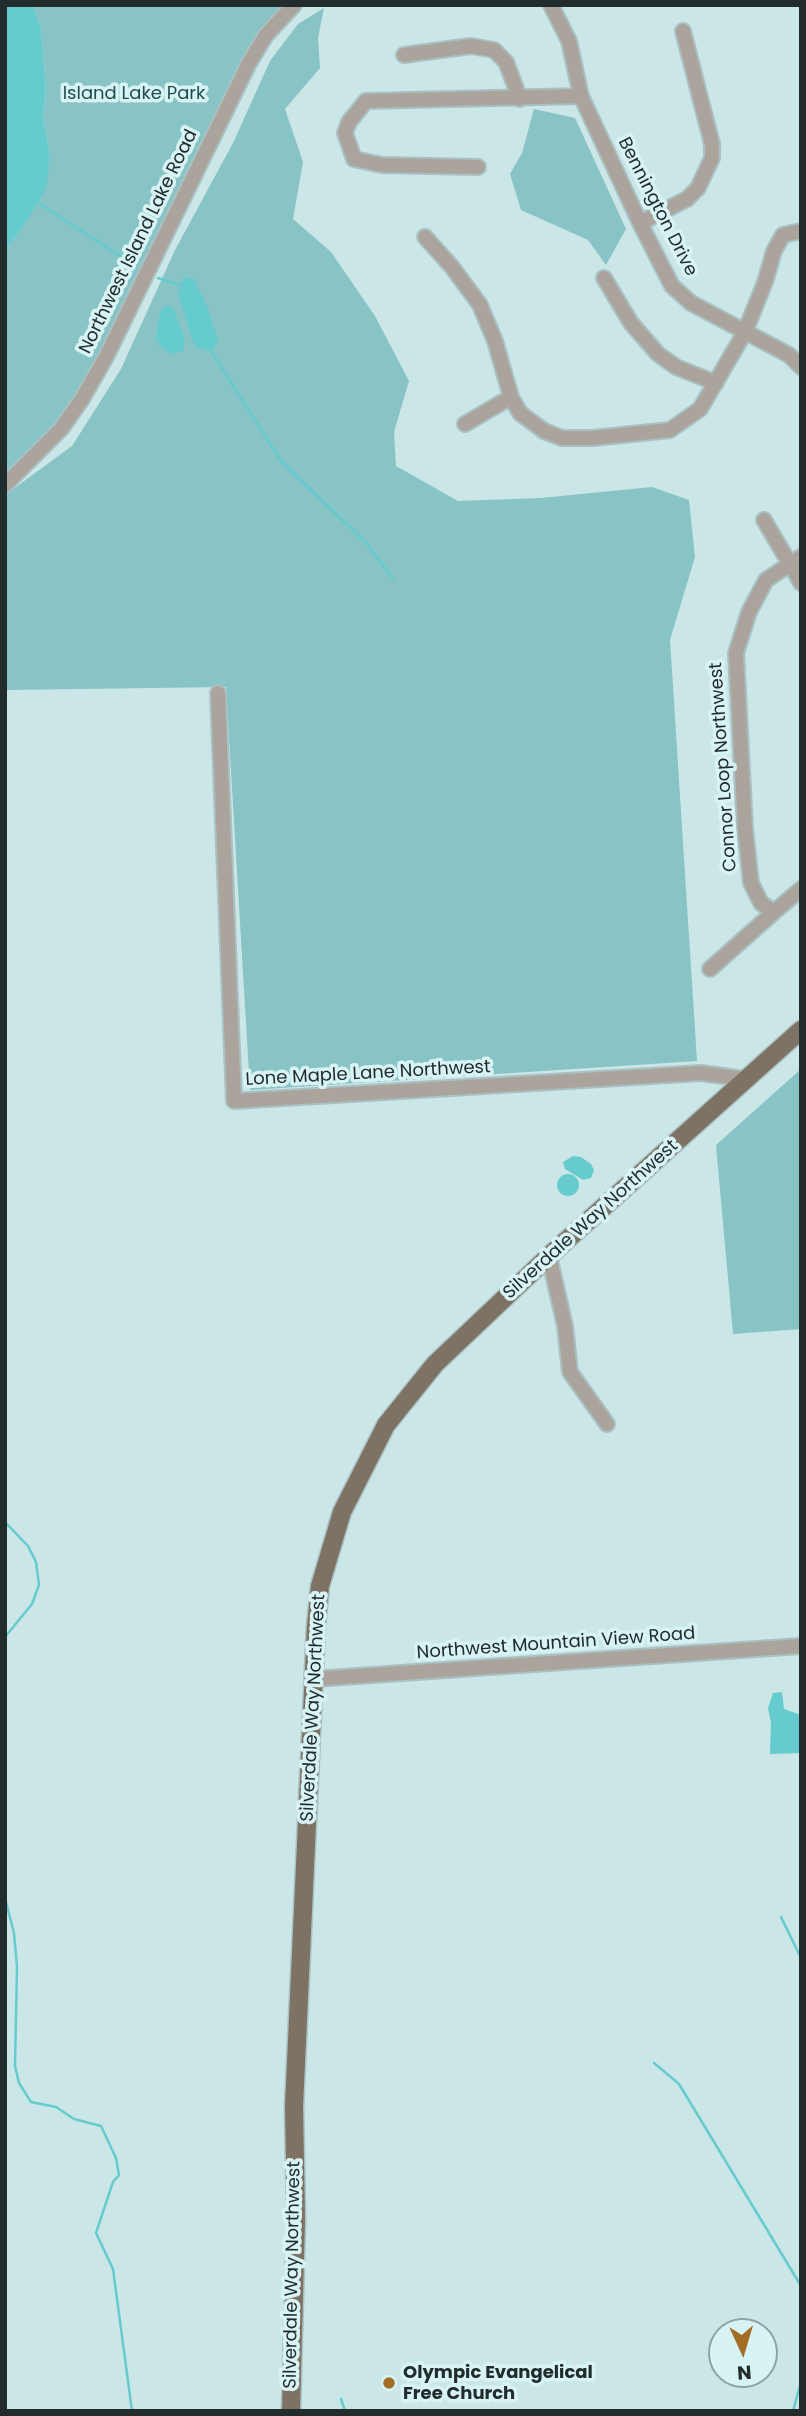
<!DOCTYPE html>
<style>
body{margin:0}
#map{position:relative;width:806px;height:2416px;overflow:hidden;background:#cbe6e7;font-family:Poppins,sans-serif}
canvas{display:block}
.frame{position:absolute;inset:0;border:7px solid #222c2d;pointer-events:none}
.north{position:absolute;left:708px;top:2318px;width:70px;height:70px;box-sizing:border-box;background:#d8f3f4;border:2px solid #8fa3a4;border-radius:50%;rotate:176deg;font-size:19px;font-weight:700;line-height:28px;text-align:center;color:#222c2d}
.north::after{content:'';display:block;margin:auto;width:24px;height:32px;background:#a26e26;clip-path:polygon(50% 0,100% 100%,50% 72%,0 100%)}
</style>
<div id="map">
<canvas width="806" height="2416"></canvas>
<div class="frame"></div>
<div class="north">N</div>
</div>
<script>
const g = document.querySelector('canvas').getContext('2d');
g.lineJoin = 'round';
function paint(path, color) { g.fillStyle = color; g.fill(path, 'evenodd'); }
const toPath = rows => new Path2D(rows.map(r => 'M' + r).join(''));
function trace(path, color, width, dash) { g.strokeStyle = color; g.lineWidth = width; g.lineCap = dash ? 'butt' : 'round'; g.setLineDash(dash || []); g.stroke(path); }
function write(font, color, halo, rows, align = 'center') {
  g.font = font + ' Poppins,sans-serif'; g.lineWidth = 7; g.setLineDash([]); g.textBaseline = 'middle'; g.strokeStyle = halo; g.fillStyle = color; for (const [text, x, y, turn = 0] of rows) {
    g.save(); g.translate(x, y); g.rotate((+turn || 0) * Math.PI / 180); g.textAlign = isNaN(turn) ? turn : align; if (halo) g.strokeText(text, 0, 0); g.fillText(text, 0, 0); g.restore();
  }
}
paint(toPath([
 [33,5,294,5,266,35,82,399,5,485,5,249,17,236,45,189,50,156,43,116,46,88,41,28],
 [324,8,318,38,320,68,285,109,303,162,293,219,331,252,375,316,409,381,394,432,396,466,458,501,541,498,652,487,689,500,695,557,670,640,697,1061,250,1090,226,687,5,690,5,495,72,446,121,369,175,250,233,143,270,61,298,24],
 [534,109,575,118,626,229,606,265,588,240,521,210,510,174,522,153],
 [801,1069,801,1329,733,1334,716,1145]
]), '#88c3c5');
paint(toPath([
 [5,5,33,5,41,28,46,88,43,116,50,156,46,189,17,236,5,249],
 [184,277,194,279,207,307,218,341,212,351,198,348,193,342,178,293],
 [166,305,173,308,184,336,184,350,171,354,160,346,156,339,160,312],
 [573,1156,581,1157,591,1164,594,1170,591,1178,583,1180,565,1169,563,1162],
 '557 1185a11 11 0 1 1 22 0a11 11 0 1 1-22 0Z',
 [782,1692,784,1709,801,1715,801,1753,770,1754,771,1723,768,1708,773,1693]
]), '#65cbce');
trace(toPath([
 [37,202,131,263],
 [158,278,180,285],
 [211,351,281,461,366,543,393,579],
 [5,1522,28,1546,36,1562,39,1585,32,1604,5,1637],
 [5,1898,14,1933,17,1967,15,2066,19,2083,31,2102,56,2107,74,2119,101,2126,116,2158,119,2175,113,2182,96,2233,113,2269,132,2411],
 [781,1917,801,1958],
 [654,2063,679,2084,801,2286],
 [341,2399,345,2411],
 [793,2411,801,2382]
]), '#65cbce', 2.5);
const minor = toPath([
 [551,5,569,41,581,96,640,223,672,286,691,303,789,355,801,367],
 [404,55,471,46,494,50,506,62,520,99],
 [478,167,382,165,354,159,345,133,349,122,366,101,581,96],
 [640,223,687,199,698,188,712,158,712,144,683,31],
 [425,237,452,267,480,305,495,341,511,397,520,413,544,431,562,438,593,438,670,430,700,409,745,332,765,282,774,251,783,235,801,231],
 [604,278,631,323,658,354,676,367,716,383],
 [465,424,511,397],
 [5,485,61,429,82,399,106,357,249,63,266,35,294,5],
 [764,520,801,583],
 [801,557,766,580,749,612,736,653,745,829,751,883,761,903,774,912,801,889],
 [218,693,234,1101,701,1073,745,1079],
 [710,969,774,912],
 [549,1256,565,1326,570,1372,607,1424],
 [313,1679,801,1646]
]);
const major = toPath([
 [291,2411,296,2218,294,2106,316,1626,320,1586,342,1512,386,1425,435,1364,549,1256,801,1030]
]);
trace(minor, '#a9c1c2', 18);
trace(major, '#a9c1c2', 21);
trace(minor, '#aba49d', 14);
trace(major, '#7e7265', 18);
for (const [x, y, r, color] of [
 [389,2383,7,"#a26e26"]
]) { const dot = new Path2D(); dot.arc(x, y, r, 0, 2 * Math.PI); g.fillStyle = color; g.fill(dot); trace(dot, '#d8f3f4', 2.5); }
write('18px', '#204e4f', '#d8f3f4', [
 ["Island Lake Park",134,94]
]);
write('18px', '#222c2d', '#d8f3f4', [
 ["Bennington Drive",657,207,63],
 ["Northwest Island Lake Road",139,242,-64],
 ["Connor Loop Northwest",724,767,-94],
 ["Lone Maple Lane Northwest",368,1074,-3],
 ["Silverdale Way Northwest",591,1220,-42],
 ["Northwest Mountain View Road",556,1644,-4],
 ["Silverdale Way Northwest",314,1708,-87],
 ["Silverdale Way Northwest",293,2275,-89]
]);
write('bold 18px', '#222c2d', '#d8f3f4', [
 ["Olympic Evangelical",403,2373],
 ["Free Church",403,2394]
], 'left');
</script>
